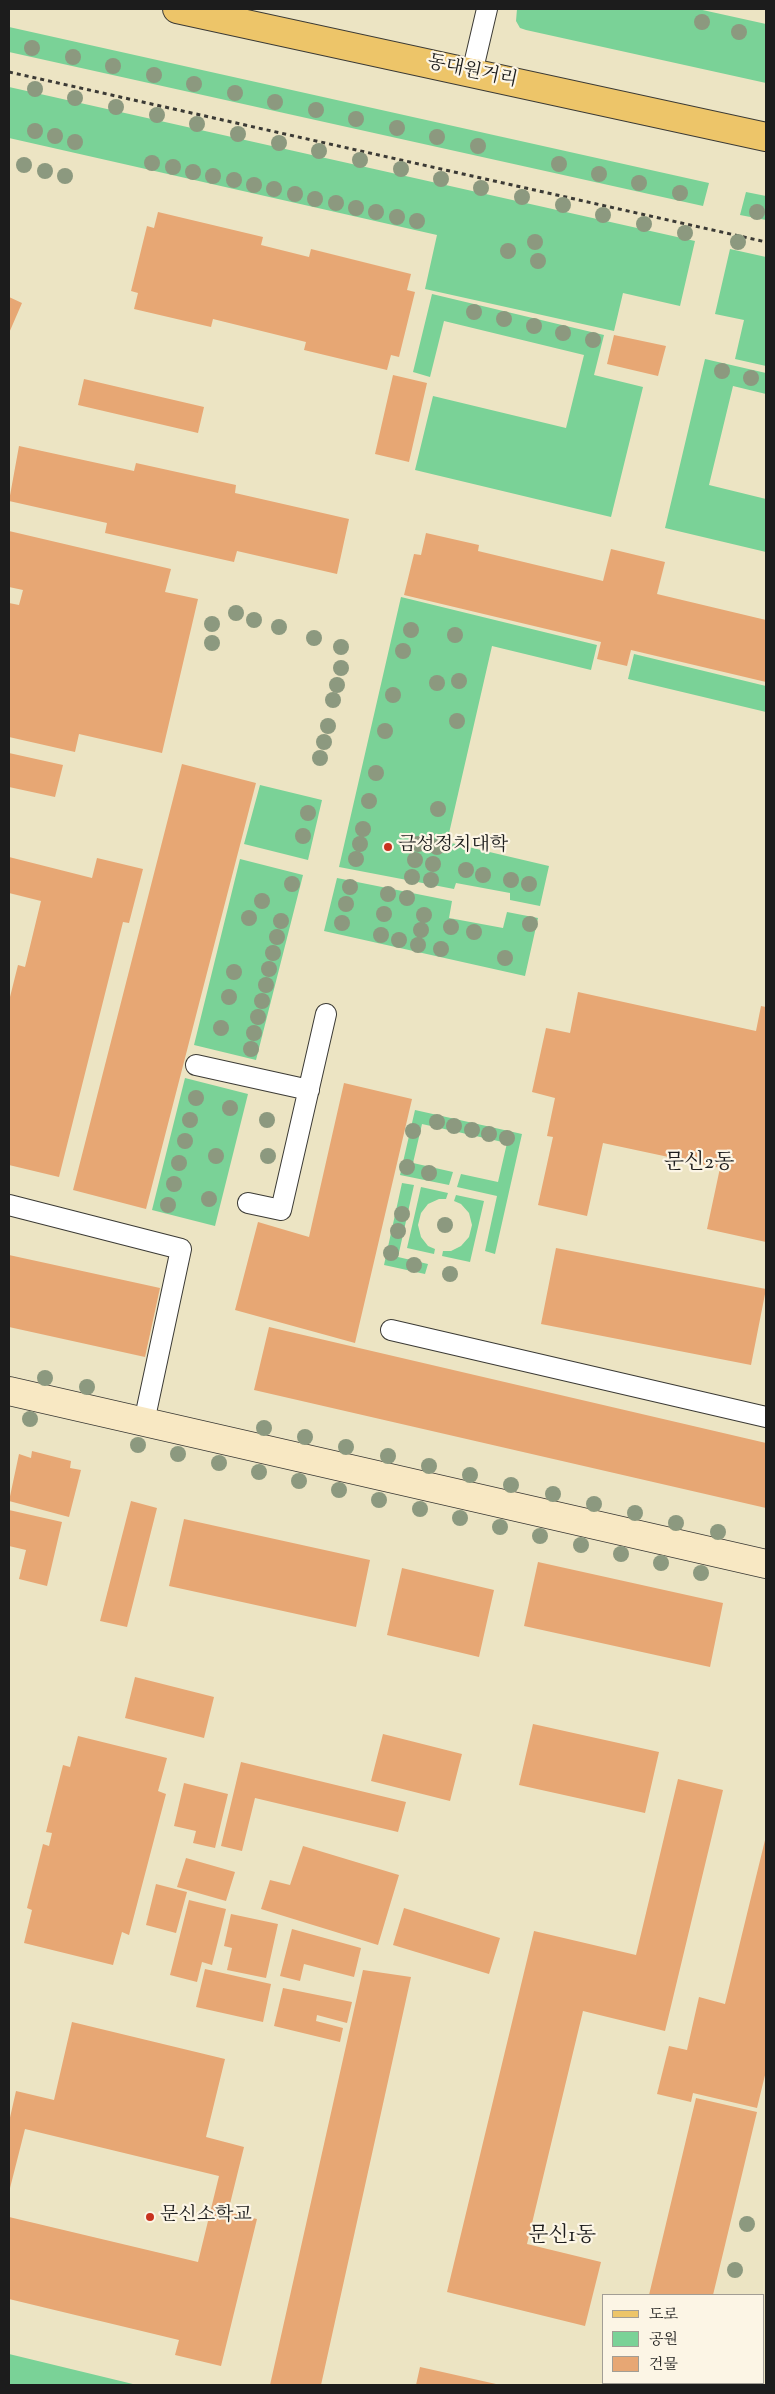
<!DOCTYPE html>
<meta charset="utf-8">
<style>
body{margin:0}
#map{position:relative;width:775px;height:2394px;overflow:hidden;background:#ece4c3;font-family:"Sorts Mill Goudy","Noto Serif KR",serif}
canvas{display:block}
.frame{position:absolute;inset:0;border:10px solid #1c1c1c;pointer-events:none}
.legend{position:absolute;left:602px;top:2294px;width:162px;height:90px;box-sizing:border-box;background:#fcf5e5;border:1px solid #a29e95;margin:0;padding:6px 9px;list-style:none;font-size:15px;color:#1c1c1c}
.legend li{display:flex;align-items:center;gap:10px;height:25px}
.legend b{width:25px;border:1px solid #a29e95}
</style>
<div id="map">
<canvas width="775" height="2394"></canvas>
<div class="frame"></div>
<ul class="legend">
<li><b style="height:6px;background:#edc569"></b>도로</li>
<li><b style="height:14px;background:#7ad297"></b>공원</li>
<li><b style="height:14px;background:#e7a774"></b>건물</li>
</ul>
</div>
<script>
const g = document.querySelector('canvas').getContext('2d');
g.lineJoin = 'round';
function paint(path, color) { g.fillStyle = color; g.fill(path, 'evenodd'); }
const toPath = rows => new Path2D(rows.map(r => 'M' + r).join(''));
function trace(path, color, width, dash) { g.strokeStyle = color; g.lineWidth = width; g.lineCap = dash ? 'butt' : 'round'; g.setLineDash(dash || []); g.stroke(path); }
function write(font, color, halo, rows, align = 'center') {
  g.font = font + ' "Sorts Mill Goudy","Noto Serif KR",serif'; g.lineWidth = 4.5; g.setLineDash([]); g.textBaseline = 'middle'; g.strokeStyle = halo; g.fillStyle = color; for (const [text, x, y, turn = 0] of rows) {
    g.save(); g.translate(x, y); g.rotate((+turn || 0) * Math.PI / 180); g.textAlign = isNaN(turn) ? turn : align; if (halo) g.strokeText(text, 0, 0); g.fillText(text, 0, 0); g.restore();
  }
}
paint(toPath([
 [517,9,698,9,766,24,766,83,526,30,520,28,516,21],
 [9,27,709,183,703,206,9,52],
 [9,87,695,241,680,306,623,293,614,331,425,289,437,235,9,138],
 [746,192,766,196,766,220,740,215],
 [730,249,766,257,766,366,735,359,744,320,715,314],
 [432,294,604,335,594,375,643,387,611,517,415,470,433,396,566,428,584,355,444,321,430,377,413,372],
 [705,359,766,373,766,394,733,386,709,485,766,499,766,552,665,528],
 [401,597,597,645,591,670,492,646,447,842,549,866,540,906,510,900,510,893,456,883,454,889,339,867],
 [634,654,766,686,766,712,628,679],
 [260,785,322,800,308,860,244,844],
 [240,859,303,875,256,1060,194,1045],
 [337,878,452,901,449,918,503,928,507,912,538,918,525,976,324,931],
 [185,1078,248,1094,215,1226,152,1210],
 [415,1110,522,1134,495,1254,485,1251,497,1196,457,1187,461,1174,498,1182,507,1143,422,1124,413,1163,453,1172,449,1185,400,1175],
 [402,1183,414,1185,398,1257,428,1264,425,1274,384,1265],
 [421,1187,448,1193,446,1199,439,1199,428,1204,421,1213,418,1225,421,1237,428,1246,435,1249,434,1254,407,1248],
 [456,1195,484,1201,470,1262,442,1256,443,1251,451,1251,461,1246,469,1237,472,1225,469,1213,461,1204,454,1201],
 [9,2354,137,2385,9,2385]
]), '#7ad297');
paint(toPath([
 [158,212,263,237,261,245,309,257,311,249,411,274,407,290,415,292,399,357,391,355,387,370,304,350,306,342,213,319,211,327,134,309,138,293,131,291,147,226,154,228],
 [9,297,22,303,9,333],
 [614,335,666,346,658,376,607,364],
 [393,375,427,383,409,462,375,454],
 [84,379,204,407,198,433,78,405],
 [19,446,134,471,136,463,236,485,235,493,349,519,337,574,237,551,234,562,105,533,107,523,9,501],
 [9,531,171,569,165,592,198,599,162,753,79,734,75,752,9,737,9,603,19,605,23,590,9,587],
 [426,533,479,545,478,551,603,581,611,549,665,562,657,594,766,620,766,682,631,650,627,666,597,659,601,642,404,595,414,554,421,555],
 [9,753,63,765,55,797,9,787],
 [182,764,256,783,146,1209,73,1190],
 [9,857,92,878,97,858,143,869,129,923,123,922,59,1177,9,1165,9,1001,18,965,25,967,41,901,9,893],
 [578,992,756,1031,761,1006,766,1007,766,1242,707,1229,720,1168,603,1143,587,1216,538,1205,553,1137,547,1136,555,1098,532,1092,546,1028,570,1033],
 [344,1083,412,1099,355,1343,235,1310,258,1222,309,1237],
 [556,1248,766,1289,751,1365,541,1324],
 [9,1255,160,1288,145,1357,9,1327],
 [269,1327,766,1443,766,1508,254,1390],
 [32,1451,71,1461,70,1468,81,1470,69,1517,9,1501,19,1454,31,1458],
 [131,1501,157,1508,127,1627,100,1621],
 [9,1510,62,1522,47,1586,19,1579,26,1550,9,1546],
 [184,1519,370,1560,356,1627,169,1586],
 [538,1562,723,1603,710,1667,524,1626],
 [402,1568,494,1590,479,1657,387,1635],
 [135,1677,214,1697,204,1738,125,1718],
 [533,1724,659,1752,645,1813,519,1785],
 [383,1734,462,1754,450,1801,371,1781],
 [78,1736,167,1758,158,1791,166,1794,129,1935,122,1932,113,1965,24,1943,32,1910,27,1908,43,1844,49,1846,52,1833,46,1832,63,1765,70,1767],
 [241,1762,406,1802,398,1832,255,1798,242,1851,221,1846],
 [678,1779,723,1790,665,2031,583,2011,527,2244,601,2262,585,2326,447,2292,534,1931,636,1955],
 [184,1783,228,1794,215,1848,193,1843,196,1831,174,1826],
 [766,1836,766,2071,757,2108,693,2093,691,2102,657,2094,669,2046,687,2050,699,1997,725,2004],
 [303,1846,399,1875,378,1945,261,1909,270,1880,290,1885],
 [186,1858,235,1872,226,1901,177,1887],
 [156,1884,187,1892,176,1933,146,1925],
 [189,1900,226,1909,212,1965,202,1962,197,1982,170,1975],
 [404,1908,500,1938,489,1974,393,1945],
 [231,1914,278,1924,266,1978,227,1970,232,1948,224,1946],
 [292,1929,361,1948,354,1977,304,1964,300,1981,280,1976],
 [205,1969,271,1984,263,2022,196,2007],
 [363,1970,411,1977,321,2385,270,2385],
 [283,1988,352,2002,347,2023,317,2015,316,2021,343,2028,340,2042,274,2026],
 [72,2022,225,2059,206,2137,244,2147,228,2212,257,2219,221,2366,175,2355,179,2340,9,2299,9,2217,198,2262,219,2176,25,2129,9,2192,9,2122,16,2091,54,2100],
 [696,2098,757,2112,713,2295,649,2295],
 [420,2367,496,2384,496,2385,416,2385],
 [624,2383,640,2383,648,2384,623,2385]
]), '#e7a774');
const service = toPath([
 [472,73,487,9],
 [196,1065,309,1090],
 [248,1203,281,1210,326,1014],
 [9,1205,181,1249,144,1422],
 [391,1330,766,1417]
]);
const secondary = toPath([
 [9,1391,766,1564]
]);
const primary = toPath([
 [177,9,766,137]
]);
trace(service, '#3b3a35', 22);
trace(secondary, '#3b3a35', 30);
trace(primary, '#3b3a35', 30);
trace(toPath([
 [9,72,766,242]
]), '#3b3a35', 3, [4, 4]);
trace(service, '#fff', 20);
trace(secondary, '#f8e8c3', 28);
trace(primary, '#edc569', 28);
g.fillStyle = '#8c997f';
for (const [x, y] of [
 [702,22],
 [739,32],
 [32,48],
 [73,57],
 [113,66],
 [154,75],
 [194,84],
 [35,89],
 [235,93],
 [75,98],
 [275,102],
 [116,107],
 [316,110],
 [157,115],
 [356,119],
 [197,124],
 [397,128],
 [35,131],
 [238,134],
 [55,136],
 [437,137],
 [75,142],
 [279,143],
 [478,146],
 [319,151],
 [360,160],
 [152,163],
 [559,164],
 [24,165],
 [173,167],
 [401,169],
 [45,171],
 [193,172],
 [599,174],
 [65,176],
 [213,176],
 [441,179],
 [234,180],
 [639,183],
 [254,185],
 [481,188],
 [274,189],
 [680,193],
 [295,194],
 [522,197],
 [315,199],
 [336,203],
 [563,205],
 [356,208],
 [376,212],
 [757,212],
 [603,215],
 [397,217],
 [417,221],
 [644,224],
 [685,233],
 [535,242],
 [738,242],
 [508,251],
 [538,261],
 [474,312],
 [504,319],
 [534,326],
 [563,333],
 [593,340],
 [722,371],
 [751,378],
 [236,613],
 [254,620],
 [212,624],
 [279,627],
 [411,630],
 [455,635],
 [314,638],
 [212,643],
 [341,647],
 [403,651],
 [341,668],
 [459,681],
 [437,683],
 [337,685],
 [393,695],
 [333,700],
 [457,721],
 [328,726],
 [385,731],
 [324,742],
 [320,758],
 [376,773],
 [369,801],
 [438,809],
 [308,813],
 [363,829],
 [303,836],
 [360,844],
 [418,844],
 [437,847],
 [356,859],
 [415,860],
 [433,864],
 [466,870],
 [483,875],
 [412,877],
 [431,880],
 [511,880],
 [292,884],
 [529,884],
 [350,887],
 [388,894],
 [407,898],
 [262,901],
 [346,904],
 [384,914],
 [424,915],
 [249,918],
 [281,921],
 [342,923],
 [530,924],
 [451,927],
 [421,930],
 [474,932],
 [381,935],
 [277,937],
 [399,940],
 [418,945],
 [441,949],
 [273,953],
 [505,958],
 [269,969],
 [234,972],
 [266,985],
 [229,997],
 [262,1001],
 [258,1017],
 [221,1028],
 [254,1033],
 [251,1049],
 [196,1098],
 [230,1108],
 [190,1120],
 [267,1120],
 [437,1122],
 [454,1126],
 [472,1130],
 [413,1131],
 [489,1134],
 [507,1138],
 [185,1141],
 [216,1156],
 [268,1156],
 [179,1163],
 [407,1167],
 [429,1173],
 [174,1184],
 [209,1199],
 [168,1205],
 [402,1214],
 [445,1225],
 [398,1231],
 [391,1253],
 [414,1265],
 [450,1274],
 [45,1378],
 [87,1387],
 [30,1419],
 [264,1428],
 [305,1437],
 [138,1445],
 [346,1447],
 [178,1454],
 [388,1456],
 [219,1463],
 [429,1466],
 [259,1472],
 [470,1475],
 [299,1481],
 [511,1485],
 [339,1490],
 [553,1494],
 [379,1500],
 [594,1504],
 [420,1509],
 [635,1513],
 [460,1518],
 [676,1523],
 [500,1527],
 [718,1532],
 [540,1536],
 [581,1545],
 [621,1554],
 [661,1563],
 [701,1573],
 [747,2224],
 [735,2270]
]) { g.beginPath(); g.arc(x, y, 8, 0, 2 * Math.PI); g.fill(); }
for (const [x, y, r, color] of [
 [388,847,5,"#c8321e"],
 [150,2217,5,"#c8321e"]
]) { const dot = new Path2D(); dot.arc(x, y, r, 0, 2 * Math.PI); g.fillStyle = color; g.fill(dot); trace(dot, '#fcf5e5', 2); }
write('19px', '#1c1c1c', '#fcf5e5', [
 ["동대원거리",472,73,12]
]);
write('19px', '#1c1c1c', '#fcf5e5', [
 ["금성정치대학",398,847],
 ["문신소학교",160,2217]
], 'left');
write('21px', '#1c1c1c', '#fcf5e5', [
 ["문신2동",699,1164],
 ["문신1동",562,2237]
]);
</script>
